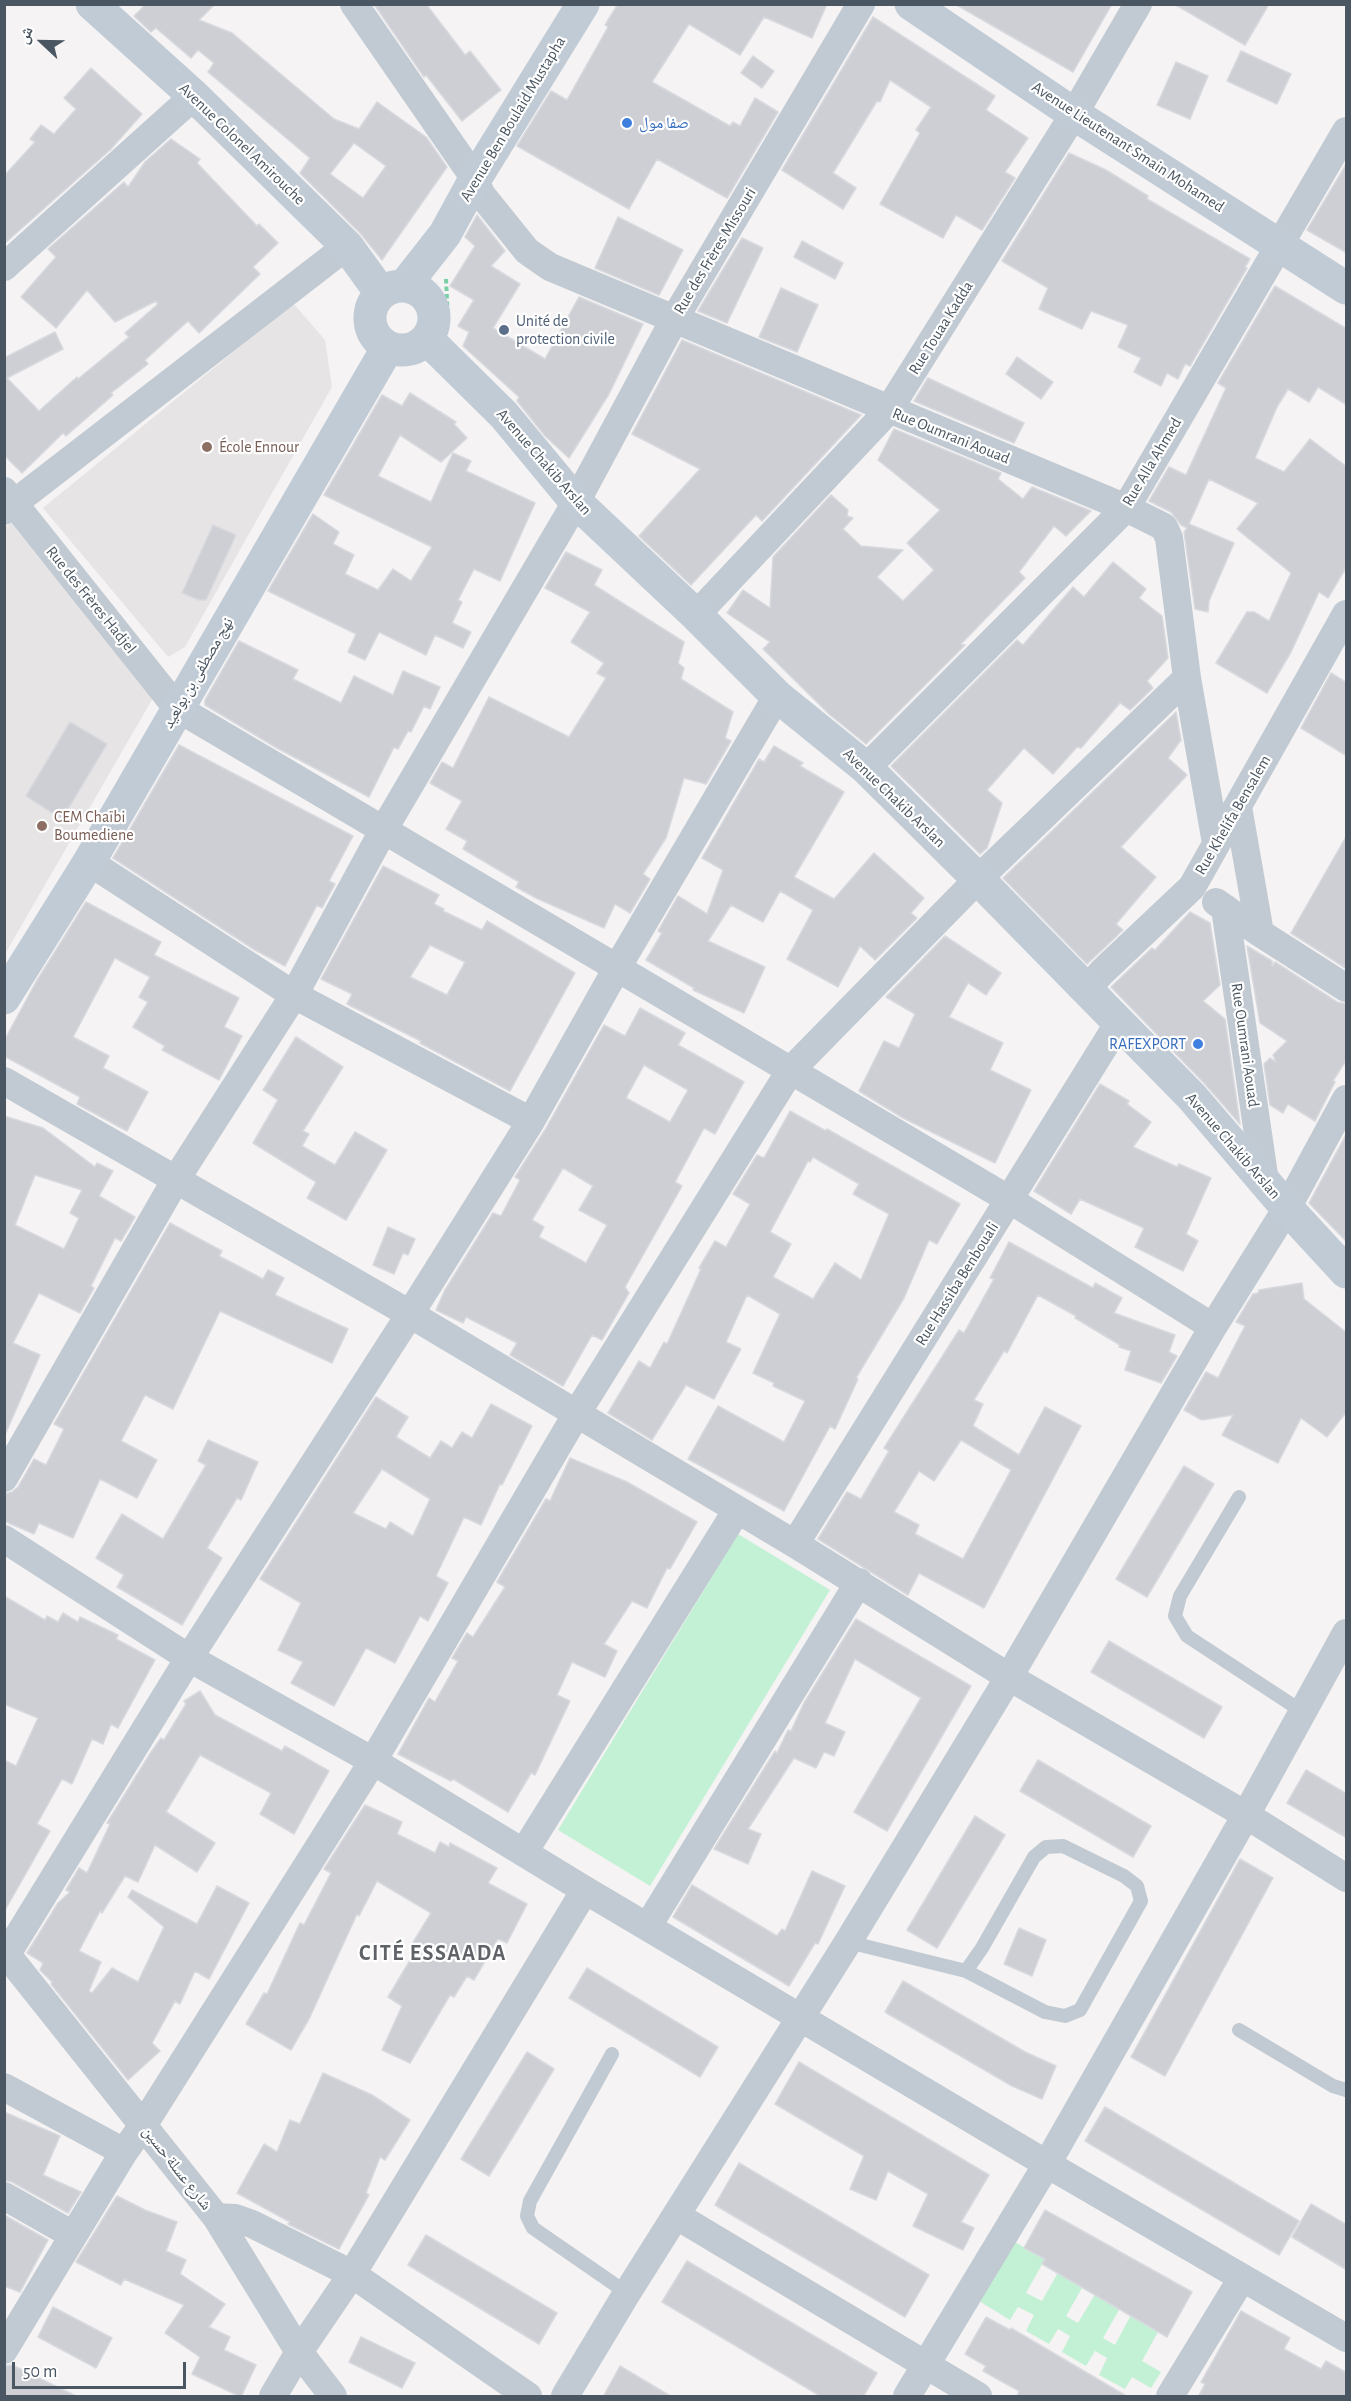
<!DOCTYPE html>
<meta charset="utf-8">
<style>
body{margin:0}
#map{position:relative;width:1351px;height:2401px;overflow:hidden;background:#f5f3f3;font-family:"Alegreya Sans","Noto Naskh Arabic",sans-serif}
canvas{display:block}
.frame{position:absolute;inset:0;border:6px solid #4a5661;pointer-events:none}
.north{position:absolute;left:12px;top:12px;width:60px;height:60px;-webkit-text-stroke:4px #fff;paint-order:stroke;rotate:292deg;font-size:16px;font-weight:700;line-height:24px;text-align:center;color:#4a5661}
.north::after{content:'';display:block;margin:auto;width:21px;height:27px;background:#4a5661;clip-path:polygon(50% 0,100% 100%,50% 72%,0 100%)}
.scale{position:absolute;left:12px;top:2362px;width:174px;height:27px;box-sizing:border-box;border:3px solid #4a5661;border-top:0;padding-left:8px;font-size:18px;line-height:21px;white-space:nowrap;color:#4a5661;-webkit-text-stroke:4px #fff;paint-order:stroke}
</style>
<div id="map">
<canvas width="1351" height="2401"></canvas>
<div class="frame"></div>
<div class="north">ش</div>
<div class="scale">50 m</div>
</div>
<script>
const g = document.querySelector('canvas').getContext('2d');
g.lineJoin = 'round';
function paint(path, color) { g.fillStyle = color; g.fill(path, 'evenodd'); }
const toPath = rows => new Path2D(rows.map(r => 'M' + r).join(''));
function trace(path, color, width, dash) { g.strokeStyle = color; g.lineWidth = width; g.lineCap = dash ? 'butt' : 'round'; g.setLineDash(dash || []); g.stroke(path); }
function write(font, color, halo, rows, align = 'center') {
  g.font = font + ' "Alegreya Sans","Noto Naskh Arabic",sans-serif'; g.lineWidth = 4.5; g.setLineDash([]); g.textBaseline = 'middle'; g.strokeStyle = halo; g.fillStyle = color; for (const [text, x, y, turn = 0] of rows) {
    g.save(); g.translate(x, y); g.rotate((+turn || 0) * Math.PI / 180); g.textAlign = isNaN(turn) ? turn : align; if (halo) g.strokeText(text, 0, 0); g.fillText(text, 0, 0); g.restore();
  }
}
paint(toPath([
 [293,303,325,340,332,387,185,647,168,657,43,508],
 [11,523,153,698,5,954,4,528]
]), '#e6e4e5');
paint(toPath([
 [738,1534,830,1590,650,1886,558,1830],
 [1013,2241,1045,2259,1026,2293,1042,2301,1060,2269,1081,2281,1079,2286,1082,2288,1066,2316,1078,2323,1097,2291,1117,2302,1115,2307,1119,2310,1103,2338,1115,2345,1133,2311,1158,2332,1142,2361,1161,2372,1151,2388,1132,2377,1125,2389,1099,2375,1107,2358,1095,2351,1086,2366,1062,2352,1070,2336,1058,2329,1049,2344,1026,2331,1034,2315,1018,2307,1010,2320,979,2301]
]), '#c3f1d5');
const building = toPath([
 [146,4,215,4,199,20,232,33,334,119,359,129,377,102,426,137,447,167,382,260,360,233,300,173,310,158,208,72,214,63,198,50,191,58,156,28,151,32,134,16,146,4],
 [354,143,386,166,363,198,330,174,354,143],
 [374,4,426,4,465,55,470,51,501,90,462,121,426,75,424,77,374,4],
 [618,4,827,4,812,38,764,17,740,55,689,24,652,82,730,126,733,122,740,126,755,98,778,112,727,198,657,159,629,209,517,146,551,91,567,100,608,27,605,25,618,4],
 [955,4,1112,4,1073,72,955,4],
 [1174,4,1269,4,1245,45,1174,4],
 [873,17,995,96,986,110,1028,138,1005,172,1015,178,982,230,956,215,943,238,880,204,920,133,916,130,931,107,890,80,880,102,877,101,833,173,856,188,843,209,782,170,873,17],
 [1241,51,1291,74,1277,104,1227,81,1241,51],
 [753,56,774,71,762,88,741,73,753,56],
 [1176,62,1208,76,1190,119,1157,105,1176,62],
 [91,68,142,114,111,149,4,244,4,176,35,142,30,139,41,125,54,134,76,109,64,98,91,68],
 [171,139,200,159,197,163,257,226,259,224,278,243,253,267,260,274,199,333,188,321,145,360,148,364,111,393,113,395,66,436,63,433,22,473,4,455,4,358,55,332,63,349,7,378,39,411,77,377,78,379,129,337,125,333,158,304,156,301,115,322,87,290,56,328,21,297,56,257,48,249,124,182,128,187,145,162,171,139],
 [1069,153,1106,170,1148,196,1147,199,1250,259,1245,267,1247,268,1190,366,1185,364,1178,379,1167,373,1161,386,1134,372,1141,358,1118,347,1128,325,1091,311,1082,329,1039,309,1048,288,1002,261,1069,153],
 [1347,163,1347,253,1307,230,1347,163],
 [477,215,505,251,491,266,520,284,493,328,545,359,579,297,643,324,609,394,569,458,545,436,517,401,519,397,463,346,469,332,458,326,474,300,450,286,475,246,465,237,477,215],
 [618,217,683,250,659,295,595,268,618,217],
 [742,238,763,248,727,323,698,311,742,238],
 [802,241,843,263,835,279,794,257,802,241],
 [1275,286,1347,329,1347,405,1318,387,1309,402,1288,389,1277,407,1255,458,1284,472,1310,439,1347,467,1347,566,1328,598,1319,592,1291,652,1267,693,1216,663,1247,612,1254,612,1269,621,1291,573,1237,529,1258,503,1209,479,1189,524,1234,543,1209,601,1208,612,1195,609,1184,532,1187,528,1181,525,1171,512,1149,501,1169,467,1186,475,1226,388,1218,383,1275,286],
 [781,288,818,305,797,352,759,337,781,288],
 [682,340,861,415,762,521,756,515,691,585,639,536,700,469,632,434,682,340],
 [1017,357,1053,382,1041,399,1006,374,1017,357],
 [928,378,1024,423,1014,443,914,401,928,378],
 [410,393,456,422,454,424,467,438,441,462,400,435,378,476,431,502,453,453,471,461,466,471,535,503,500,581,474,569,458,600,462,602,452,623,471,632,463,648,435,635,426,655,379,632,365,660,348,652,356,634,268,591,313,514,339,532,333,544,354,555,345,574,378,590,393,569,411,581,432,547,324,495,382,395,402,406,410,393],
 [894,429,1001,473,998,479,1023,499,1032,487,1091,511,1066,536,1054,526,1019,572,1025,578,961,644,965,645,866,744,829,714,763,649,770,642,727,613,743,590,770,608,773,557,831,495,848,510,847,516,853,518,843,529,861,546,903,550,877,577,903,601,934,570,907,543,940,510,878,460,894,429],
 [213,525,236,535,206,600,199,600,182,593,213,525],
 [566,552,602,570,594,585,684,642,678,663,684,668,681,679,733,712,725,738,731,741,706,784,684,778,666,838,643,874,650,879,630,913,615,904,604,928,536,898,516,887,519,882,463,849,467,841,446,829,462,801,430,783,442,762,453,768,489,697,569,737,606,678,597,673,604,663,571,642,590,612,545,588,566,552],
 [1113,562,1146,589,1139,598,1162,616,1168,658,1147,681,1153,688,1130,710,1120,703,1081,748,1077,747,1053,774,1024,748,987,790,1002,803,987,848,980,854,891,766,1017,640,1023,645,1073,587,1084,597,1113,562],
 [239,641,298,670,293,679,341,703,354,676,393,695,403,671,440,687,430,709,424,706,411,732,408,731,398,749,394,747,369,797,277,748,205,705,205,700,239,641],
 [1331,673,1347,683,1347,756,1301,728,1331,673],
 [1176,712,1181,740,1168,758,1187,775,1121,847,1156,877,1116,924,1123,930,1087,964,1003,878,1176,712],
 [70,722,107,744,62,819,26,796,70,722],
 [179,745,353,836,329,881,335,884,322,908,317,905,285,966,255,950,113,858,179,745],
 [774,746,803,763,800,766,844,792,794,877,834,899,874,853,924,898,911,913,917,918,875,960,860,946,838,987,787,959,813,910,780,891,763,922,731,905,708,941,765,967,744,1013,693,990,694,988,646,960,662,933,658,931,678,896,707,914,723,870,702,858,759,759,764,762,774,746],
 [1347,835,1347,969,1291,933,1347,835],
 [383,866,439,895,434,904,444,909,443,911,482,930,487,921,575,973,510,1091,420,1043,421,1041,347,1004,352,994,321,979,383,866],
 [430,945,465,962,447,995,410,977,430,945],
 [86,902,161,942,154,955,239,998,224,1027,242,1036,219,1080,162,1050,165,1046,133,1027,148,1002,139,997,150,977,115,958,73,1037,109,1056,103,1068,148,1092,127,1131,77,1104,80,1097,4,1056,4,1041,36,982,86,902],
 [1190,912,1210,923,1220,985,1203,1001,1225,1019,1240,1124,1205,1084,1111,987,1152,948,1155,950,1190,912],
 [945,936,1001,973,986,995,968,983,949,1017,1003,1043,990,1070,1031,1090,995,1163,903,1118,859,1091,884,1041,899,1048,915,1014,886,997,945,936],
 [1247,946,1272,961,1272,966,1275,962,1337,1002,1347,1004,1347,1059,1333,1081,1335,1082,1315,1121,1288,1104,1283,1113,1270,1105,1264,1064,1270,1058,1276,1062,1273,1055,1287,1041,1260,1023,1247,946],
 [640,1008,685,1033,678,1045,744,1082,715,1134,704,1128,675,1182,682,1186,625,1287,629,1293,602,1340,592,1335,563,1386,510,1355,517,1343,466,1317,463,1323,436,1310,445,1290,493,1213,501,1216,520,1180,515,1177,545,1130,604,1025,625,1036,640,1008],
 [644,1065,688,1090,670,1122,626,1098,644,1065],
 [563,1168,593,1186,579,1210,607,1225,586,1263,539,1237,544,1227,532,1220,563,1168],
 [296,1037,343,1067,303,1131,309,1134,302,1146,335,1165,355,1132,387,1150,346,1220,307,1198,316,1182,253,1143,278,1100,263,1090,296,1037],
 [1100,1084,1129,1101,1127,1104,1151,1122,1133,1147,1177,1167,1179,1164,1211,1178,1186,1234,1198,1241,1183,1271,1135,1247,1144,1228,1080,1199,1071,1214,1034,1191,1100,1084],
 [790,1111,826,1131,827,1129,960,1204,937,1244,929,1240,904,1298,856,1378,858,1379,835,1429,830,1426,784,1511,688,1459,718,1406,784,1442,805,1401,773,1386,774,1383,753,1373,780,1314,747,1295,726,1342,741,1349,714,1399,686,1385,652,1440,608,1413,639,1361,650,1368,664,1342,667,1344,701,1269,699,1268,715,1241,726,1247,750,1204,733,1194,757,1155,764,1158,790,1111],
 [813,1157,859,1184,853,1194,889,1214,861,1280,835,1263,813,1299,773,1277,791,1244,770,1232,808,1161,810,1162,813,1157],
 [4,1116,43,1128,95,1167,97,1163,113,1171,99,1196,135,1217,121,1241,115,1238,91,1286,94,1288,80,1313,39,1293,13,1343,40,1355,4,1437,4,1116],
 [35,1175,82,1190,70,1213,79,1218,64,1249,15,1225,35,1175],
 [1347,1133,1347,1242,1309,1203,1347,1133],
 [170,1223,222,1251,219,1256,263,1279,268,1270,284,1278,275,1295,348,1329,332,1363,220,1311,173,1409,145,1395,121,1441,157,1460,137,1498,100,1479,73,1538,39,1523,34,1534,4,1521,4,1494,12,1492,18,1487,34,1459,46,1465,64,1429,54,1424,170,1223],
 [388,1227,415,1239,408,1255,403,1253,394,1274,373,1265,388,1227],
 [1009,1242,1093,1288,1095,1283,1122,1298,1114,1313,1175,1335,1169,1352,1177,1356,1161,1383,1125,1370,1131,1351,1119,1347,1120,1345,1075,1318,1076,1316,1038,1295,1007,1353,1004,1351,974,1400,983,1404,973,1426,1019,1455,1045,1407,1081,1426,984,1608,919,1573,908,1595,818,1539,847,1492,861,1499,889,1451,884,1448,959,1330,964,1333,994,1279,990,1278,1009,1242],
 [961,1440,1011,1470,963,1559,915,1534,919,1525,894,1512,919,1471,934,1481,961,1440],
 [1302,1283,1304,1299,1347,1333,1347,1411,1327,1437,1301,1418,1278,1463,1222,1435,1233,1415,1202,1420,1184,1410,1206,1372,1218,1378,1245,1326,1236,1322,1253,1294,1258,1293,1259,1290,1302,1283],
 [376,1397,408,1417,396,1437,430,1458,441,1441,452,1448,462,1432,472,1438,491,1404,532,1426,502,1485,500,1484,481,1525,464,1517,436,1576,448,1583,428,1621,420,1616,395,1663,366,1648,334,1706,291,1683,303,1662,278,1650,301,1603,260,1579,376,1397],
 [382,1469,430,1499,413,1536,390,1522,386,1529,353,1513,382,1469],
 [208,1440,258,1462,241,1500,237,1498,207,1548,222,1558,182,1625,117,1587,124,1575,96,1558,122,1514,163,1539,206,1465,198,1461,208,1440],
 [570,1458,627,1482,697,1522,670,1569,667,1568,647,1608,632,1601,604,1644,617,1651,605,1677,572,1662,557,1695,570,1701,535,1775,531,1773,508,1812,453,1779,451,1781,398,1754,429,1698,435,1702,458,1661,452,1658,467,1633,473,1637,505,1587,497,1582,546,1499,550,1501,570,1458],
 [1184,1466,1214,1484,1147,1597,1116,1579,1184,1466],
 [4,1596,45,1620,47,1616,58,1622,63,1613,78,1622,80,1617,118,1635,116,1639,155,1660,118,1728,111,1724,103,1744,92,1739,72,1784,62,1779,37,1824,50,1831,4,1912,4,1760,16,1766,38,1718,4,1704,4,1596],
 [856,1619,971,1686,887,1831,854,1812,921,1698,855,1659,825,1723,845,1732,834,1756,824,1752,816,1768,794,1758,748,1829,761,1834,748,1864,714,1849,775,1751,777,1753,788,1730,791,1731,804,1703,856,1619],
 [1109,1641,1222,1707,1204,1738,1091,1672,1109,1641],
 [200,1691,215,1715,282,1751,285,1746,329,1771,294,1834,260,1814,271,1793,200,1755,166,1812,215,1843,197,1872,155,1845,138,1882,125,1876,102,1913,100,1911,79,1951,101,1962,89,1991,92,1993,112,1968,138,1982,164,1927,128,1897,132,1890,197,1924,217,1886,249,1903,209,1979,195,1971,180,2004,175,2001,152,2043,160,2051,128,2080,51,1984,52,1982,40,1970,43,1963,27,1953,58,1903,70,1892,66,1890,79,1868,87,1873,110,1824,107,1823,151,1752,161,1738,164,1740,186,1704,184,1701,200,1691],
 [1038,1760,1151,1826,1133,1857,1020,1791,1038,1760],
 [1306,1770,1347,1794,1347,1838,1287,1803,1306,1770],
 [365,1805,402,1822,397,1834,435,1853,440,1842,449,1847,450,1843,497,1868,488,1883,527,1904,507,1943,498,1939,474,1980,467,1976,454,1997,450,1995,410,2063,382,2050,402,2006,388,1997,418,1947,412,1944,431,1913,377,1881,359,1916,357,1914,309,2019,291,2050,246,2024,264,1993,267,1994,300,1923,304,1925,331,1873,324,1869,365,1805],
 [975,1816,1005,1835,937,1948,907,1930,975,1816],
 [1240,1859,1273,1878,1165,2076,1131,2057,1240,1859],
 [812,1871,845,1886,818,1944,815,1943,789,1986,673,1917,692,1885,777,1936,782,1929,785,1931,812,1871],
 [1019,1928,1046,1940,1032,1976,1004,1964,1019,1928],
 [587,1968,718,2047,700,2077,569,1998,587,1968],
 [903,1981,1025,2052,1056,2066,1042,2099,1012,2086,885,2012,903,1981],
 [527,2052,554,2069,489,2176,461,2159,527,2052],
 [799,2062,989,2175,961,2222,974,2228,963,2250,913,2226,928,2194,888,2171,876,2200,850,2189,864,2156,775,2104,799,2062],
 [323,2073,372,2095,410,2120,385,2160,380,2157,366,2193,369,2195,339,2249,288,2224,290,2222,237,2193,264,2144,277,2152,290,2120,300,2124,323,2073],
 [1105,2107,1299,2221,1279,2255,1085,2141,1105,2107],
 [4,2112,60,2136,43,2175,81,2192,68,2213,12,2182,4,2180,4,2112],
 [739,2163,929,2275,905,2317,715,2205,739,2163],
 [117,2196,145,2210,177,2222,166,2251,186,2260,180,2274,225,2304,209,2327,230,2337,224,2350,256,2365,241,2397,192,2374,200,2357,165,2333,184,2305,124,2279,121,2285,76,2262,117,2196],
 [1311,2204,1347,2225,1347,2270,1292,2237,1311,2204],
 [1045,2210,1192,2292,1167,2337,1042,2264,1045,2259,1024,2248,1045,2210],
 [4,2215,48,2240,20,2292,4,2286,4,2215],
 [426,2235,557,2313,539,2344,408,2265,426,2235],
 [687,2261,877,2373,863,2397,822,2397,662,2302,687,2261],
 [53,2307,112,2338,96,2368,38,2337,53,2307],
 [1241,2311,1290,2338,1284,2349,1321,2369,1326,2361,1347,2373,1347,2397,1198,2397,1205,2384,1201,2382,1241,2311],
 [986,2317,1010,2330,1011,2328,1128,2397,1017,2397,1019,2391,983,2371,986,2366,965,2354,986,2317],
 [361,2337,415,2363,402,2388,349,2362,361,2337],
 [12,2365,78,2397,4,2397,4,2366,12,2365],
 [620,2366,672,2397,603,2397,620,2366]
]);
paint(building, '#cdcfd5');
trace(building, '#d7d9de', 1.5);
trace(toPath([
 [446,279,448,320]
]), '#7ad0a6', 4, [4.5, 3]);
trace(toPath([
 [1239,1497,1180,1596,1175,1616,1187,1636,1303,1712],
 [848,1942,966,1971,1045,2012,1065,2016,1080,2010,1141,1901,1137,1886,1124,1876,1063,1846,1046,1847,1034,1857,982,1948,966,1971],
 [1239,2030,1333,2086,1346,2090],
 [612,2054,530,2201,527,2216,533,2228,627,2293]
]), '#c1cad2', 14);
trace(toPath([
 [354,4,475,179,481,194,527,251,550,267,1126,508,1164,527,1169,538,1187,678,1216,843],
 [4,267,194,96],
 [4,491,177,708,1010,1200,1213,1327],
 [4,511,347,246],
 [696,615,888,411,1074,114,1138,4],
 [866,768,1126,508,1346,131],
 [1238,807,1260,933],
 [89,862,294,995,531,1121],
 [1216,902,1260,933,1346,988],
 [1225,908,1265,1182],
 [1086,990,1102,972,1192,887,1346,614],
 [4,1081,410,1314,795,1544,1009,1677,1246,1815,1346,1878],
 [4,1478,175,1181,294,995,384,829,576,502,675,318,861,4],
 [4,1539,189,1658,373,1761,585,1890,1047,2164,1346,2338],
 [795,1544,1118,1024],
 [524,1852,737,1510],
 [648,1926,859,1582],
 [4,1951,216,2217,299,2352,333,2396],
 [7,1954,189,1658,410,1314,531,1121,617,968,777,696],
 [4,2087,124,2152],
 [4,2196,73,2235],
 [677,2216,978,2396],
 [216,2217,235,2218,252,2224,352,2274,528,2396],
 [4,2350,124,2152,144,2124,373,1761,577,1413,790,1071,978,879,1187,678],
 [273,2396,299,2352,352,2274,585,1890],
 [565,2396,627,2293,848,1942,1009,1677,1213,1327,1287,1208,1346,1099],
 [907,2396,1047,2164,1246,1815,1346,1633],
 [1170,2396,1242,2278]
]), '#c1cad2', 28);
trace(toPath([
 [92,4,194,96,347,246,381,293],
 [911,4,1074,114,1346,288],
 [405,285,445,234,475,179,583,4],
 '370 318a32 32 0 1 1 64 0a32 32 0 1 1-64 0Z',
 [427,339,504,415,576,502,696,615,777,696,866,768,978,879,1192,1097,1287,1208,1346,1272],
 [4,998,89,862,388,347]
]), '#c1cbd6', 33);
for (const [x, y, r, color] of [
 [627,123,6,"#3f7fe0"],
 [504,330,6,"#5c6f8a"],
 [207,447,6,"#8d6e63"],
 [42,826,6,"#8d6e63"],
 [1198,1044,6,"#3f7fe0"]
]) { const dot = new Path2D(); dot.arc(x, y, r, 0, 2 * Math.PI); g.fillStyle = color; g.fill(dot); trace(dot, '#fff', 2); }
write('16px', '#4a5661', '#fff', [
 ["Avenue Ben Boulaid Mustapha",513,119,-59],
 ["Avenue Colonel Amirouche",242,144,44],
 ["Avenue Lieutenant Smain Mohamed",1128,147,33],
 ["Rue des Frères Missouri",715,251,-59],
 ["Rue Touaa Kadda",941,328,-58],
 ["Rue Oumrani Aouad",951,436,22],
 ["Avenue Chakib Arslan",544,462,49],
 ["Rue Alla Ahmed",1152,462,-59],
 ["Rue des Frères Hadjel",91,600,51],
 ["نهج مصطفى بن بولعيد",198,673,-60],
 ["Avenue Chakib Arslan",894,798,44],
 ["Rue Khelifa Bensalem",1233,815,-60],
 ["Rue Oumrani Aouad",1245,1045,82],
 ["Avenue Chakib Arslan",1233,1146,49],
 ["Rue Hassiba Benbouali",957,1284,-58],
 ["شارع عسلة حسين",177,2168,52]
]);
write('16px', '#366cbe', '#fff', [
 ["صفا مول",639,123],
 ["RAFEXPORT",1186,1044,"right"]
], 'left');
write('16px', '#4e5e75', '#fff', [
 ["Unité de",516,321],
 ["protection civile",516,339]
], 'left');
write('16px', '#785e54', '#fff', [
 ["École Ennour",219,447],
 ["CEM Chaïbi",54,817],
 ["Boumediene",54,835]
], 'left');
g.letterSpacing = '1.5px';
write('bold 22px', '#5f6368', '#fff', [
 ["CITÉ ESSAADA",433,1953]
]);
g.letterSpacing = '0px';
</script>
